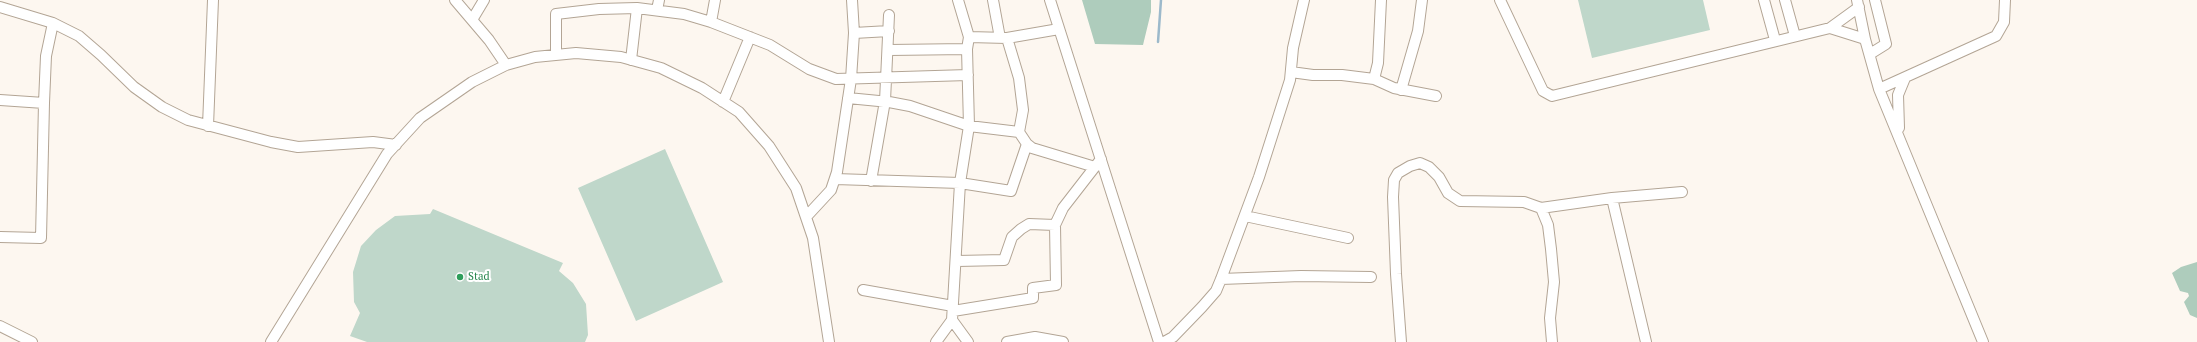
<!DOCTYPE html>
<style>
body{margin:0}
canvas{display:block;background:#fdf7f0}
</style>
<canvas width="2197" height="342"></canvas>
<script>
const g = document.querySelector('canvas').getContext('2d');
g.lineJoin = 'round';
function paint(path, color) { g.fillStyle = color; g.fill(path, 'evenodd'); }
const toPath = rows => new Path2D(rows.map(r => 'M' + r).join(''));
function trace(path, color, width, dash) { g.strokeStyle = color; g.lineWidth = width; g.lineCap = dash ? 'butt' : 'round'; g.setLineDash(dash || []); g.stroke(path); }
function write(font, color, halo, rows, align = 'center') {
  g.font = font + ' "PT Serif",serif'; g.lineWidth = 4; g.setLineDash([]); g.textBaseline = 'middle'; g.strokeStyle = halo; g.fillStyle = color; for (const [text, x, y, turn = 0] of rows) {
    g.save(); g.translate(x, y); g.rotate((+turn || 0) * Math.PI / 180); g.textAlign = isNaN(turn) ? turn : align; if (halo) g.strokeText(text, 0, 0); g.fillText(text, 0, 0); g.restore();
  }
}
paint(toPath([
 [1578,0,1703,0,1710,30,1592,58],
 [665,149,723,282,636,321,578,188],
 [433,209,563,263,559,271,573,283,586,304,588,335,585,342,367,342,350,336,360,313,354,302,353,272,361,246,376,230,395,216,430,214]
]), '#bfd7ca');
paint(toPath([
 [1082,0,1151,0,1151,12,1143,45,1095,44],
 [2197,262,2197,318,2190,315,2184,302,2189,296,2188,293,2180,291,2172,273,2181,267]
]), '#aeccbc');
trace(toPath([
 [1158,42,1161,0]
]), '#9cb9cb', 2.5);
const minor = toPath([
 [455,0,489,40,506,65],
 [993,0,1000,38],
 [1050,0,1159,342],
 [1500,0,1543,91,1552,96,1830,28,1865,39,1879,89,1983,342],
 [1764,0,1775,40],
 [1785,0,1795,36],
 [1857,0,1865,39],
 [0,7,53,23,79,36,101,55,134,87,162,107,188,120,271,142,298,147,373,142,396,145],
 [657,10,659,0],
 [472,20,484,0],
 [711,22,715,0],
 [1830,28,1859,7],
 [854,33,889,31],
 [969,37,1007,38,1059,29],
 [1007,38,1019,78,1023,110,1019,132,1027,144,1032,148,1095,167],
 [889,50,967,49],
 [1870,54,1886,44,1875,0],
 [556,55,556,14,599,9,637,8,684,14,711,22,770,45,809,69,836,79,968,75],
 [631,60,637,8],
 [1291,72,1313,75,1342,75,1374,79,1394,88,1436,96],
 [1374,79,1378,63,1381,0],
 [1879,89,1996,36,2004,22,2005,0],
 [1401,90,1418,31,1422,0],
 [848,98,889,102,910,106,969,126,1019,132],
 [0,100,44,103],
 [723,102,750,37],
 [208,126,213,0],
 [1899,128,1898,95,1905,78],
 [835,179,960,183,1011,191,1027,144],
 [871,181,885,101,889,15],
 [1612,198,1646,342],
 [1245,216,1348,238],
 [806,217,831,190,837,172,851,79,854,33,852,0],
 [0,237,41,238,44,103,46,56,53,23],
 [957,261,1004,260,1012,237,1021,229,1029,224,1055,225],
 [1221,279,1301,276,1371,277],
 [863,290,953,306],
 [953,311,1033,298,1033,288,1056,285,1055,225,1063,208,1101,159],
 [952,320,968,342],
 [0,326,32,342],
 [271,342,387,154,420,118,472,82,506,65,535,57,576,53,621,57,661,68,702,88,739,112,769,146,796,188,813,238,829,342],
 [936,342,952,320,960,183,969,126,967,49,969,37,958,0],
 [1007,342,1035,337,1063,342],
 [1164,342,1173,337,1202,307,1216,291,1221,279,1259,177,1290,80,1293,48,1304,0],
 [1401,342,1396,274,1393,197,1394,180,1398,173,1410,166,1420,163,1429,167,1439,177,1448,193,1460,201,1524,202,1541,208],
 [1552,342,1550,318,1554,282,1551,249,1548,225,1541,208,1612,198,1682,192]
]);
trace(minor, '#b3a595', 12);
trace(minor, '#fff', 10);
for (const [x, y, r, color] of [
 [460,277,4,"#2e9e5b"]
]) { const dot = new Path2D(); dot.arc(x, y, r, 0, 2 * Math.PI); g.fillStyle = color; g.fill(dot); trace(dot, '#fff', 1.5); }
write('11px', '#27864d', '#fff', [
 ["Stad",468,277]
], 'left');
</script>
